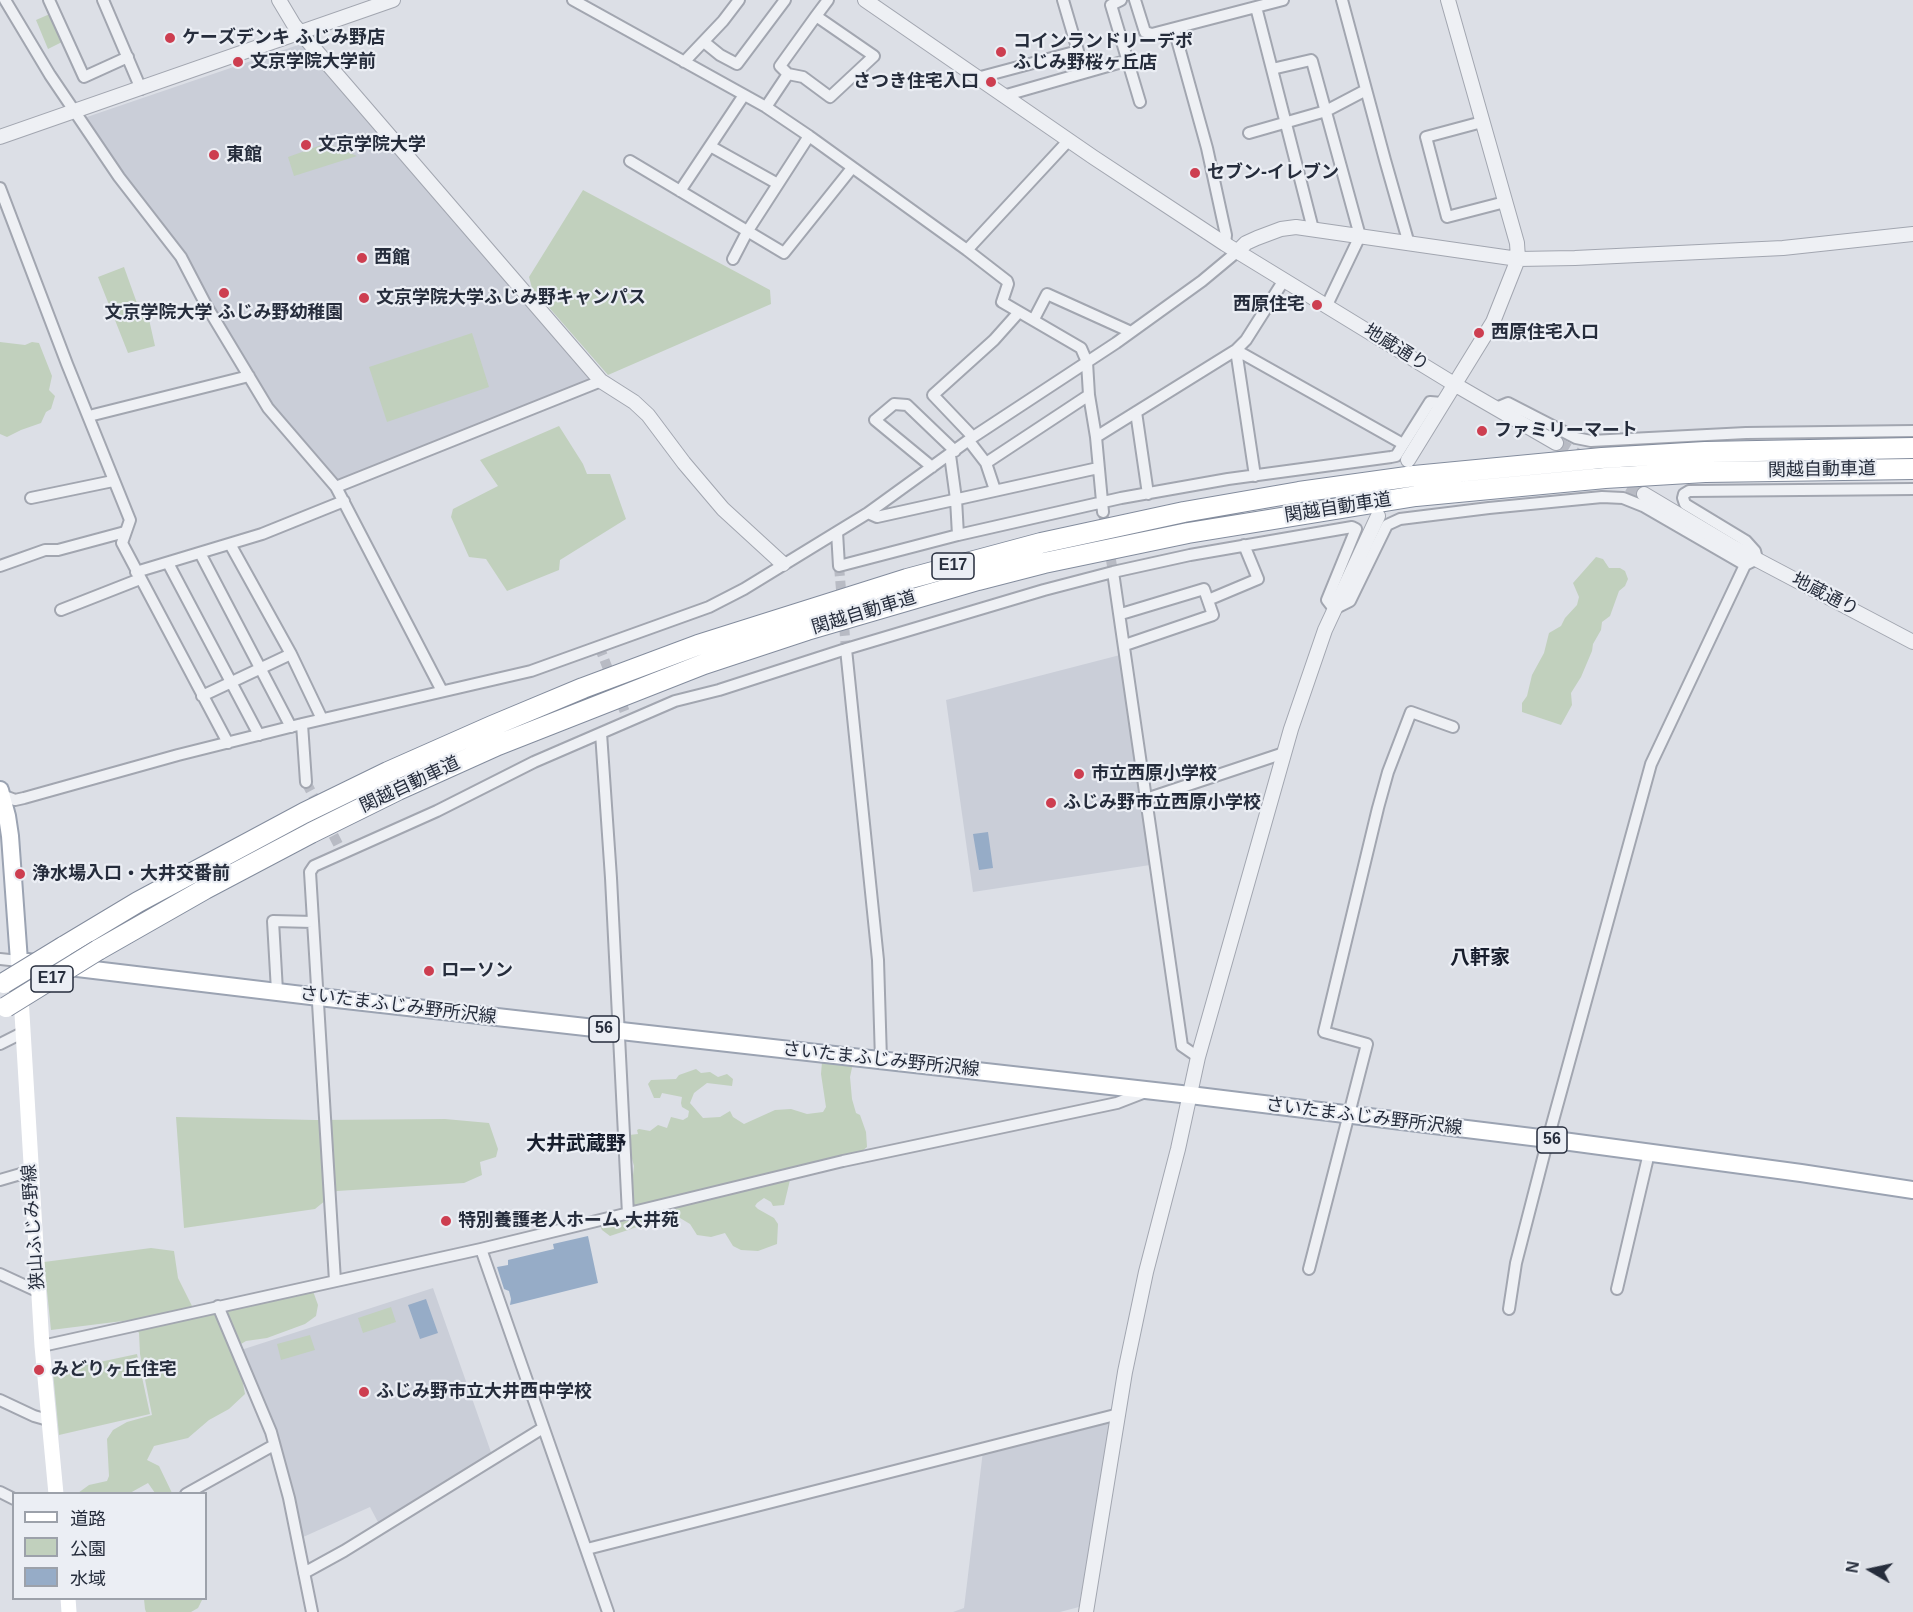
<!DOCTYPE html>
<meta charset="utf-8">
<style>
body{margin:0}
#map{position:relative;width:1913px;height:1612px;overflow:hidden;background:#dcdfe6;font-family:Arial,"Noto Sans JP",sans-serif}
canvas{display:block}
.legend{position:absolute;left:12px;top:1492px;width:195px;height:108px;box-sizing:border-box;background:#ebeef4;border:2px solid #9ca1aa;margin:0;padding:8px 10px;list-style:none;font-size:18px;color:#262d3c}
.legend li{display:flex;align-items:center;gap:12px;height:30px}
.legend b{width:30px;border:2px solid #9ca1aa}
.north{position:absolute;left:1841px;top:1540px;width:60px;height:60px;-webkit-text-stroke:4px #ebeef4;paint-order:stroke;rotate:279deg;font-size:16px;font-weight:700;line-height:24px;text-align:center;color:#262d3c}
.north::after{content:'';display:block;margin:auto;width:21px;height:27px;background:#262d3c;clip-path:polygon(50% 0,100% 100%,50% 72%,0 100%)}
</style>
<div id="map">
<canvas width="1913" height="1612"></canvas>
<ul class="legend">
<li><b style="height:8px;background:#fff"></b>道路</li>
<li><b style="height:16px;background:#c1d0bd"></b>公園</li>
<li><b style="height:16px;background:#96acc7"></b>水域</li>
</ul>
<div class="north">N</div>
</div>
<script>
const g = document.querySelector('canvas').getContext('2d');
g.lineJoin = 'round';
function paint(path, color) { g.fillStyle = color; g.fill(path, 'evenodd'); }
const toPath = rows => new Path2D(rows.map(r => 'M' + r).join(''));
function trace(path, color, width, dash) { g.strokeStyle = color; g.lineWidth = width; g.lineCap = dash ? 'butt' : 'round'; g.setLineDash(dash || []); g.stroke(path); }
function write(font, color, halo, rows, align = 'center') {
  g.font = font + ' Arial,"Noto Sans JP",sans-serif'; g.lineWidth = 4.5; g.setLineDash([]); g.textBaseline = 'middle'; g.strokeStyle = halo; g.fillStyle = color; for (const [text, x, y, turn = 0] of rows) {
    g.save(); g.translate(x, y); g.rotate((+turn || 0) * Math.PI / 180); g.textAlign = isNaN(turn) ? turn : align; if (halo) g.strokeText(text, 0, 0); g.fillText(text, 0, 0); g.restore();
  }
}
paint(toPath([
 [301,44,592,380,342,481,336,481,271,405,232,342,183,253,84,118],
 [1120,655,1150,865,973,892,946,700],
 [433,1288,492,1455,379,1524,370,1507,301,1538,277,1435,241,1350],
 [1111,1421,1079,1607,1060,1612,953,1612,964,1608,983,1451]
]), '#caced8');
paint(toPath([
 [52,13,64,41,48,49,36,20],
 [327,143,357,156,294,176,288,157],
 [583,190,770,290,771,304,608,375,532,288,529,277],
 [124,267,138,306,146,306,155,346,128,353,98,277],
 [472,333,489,387,387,422,369,367],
 [0,342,25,345,32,342,39,343,52,376,49,390,55,396,51,409,46,412,41,423,21,430,7,437,0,434],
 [559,426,583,464,587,474,610,474,626,519,560,560,559,570,507,591,486,559,469,557,451,517,453,509,498,486,480,460],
 [1596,557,1603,559,1609,568,1620,568,1625,571,1628,579,1625,586,1619,591,1610,616,1602,622,1601,630,1593,644,1592,651,1581,677,1571,693,1572,705,1561,725,1522,712,1522,703,1527,696,1532,675,1544,653,1549,633,1561,626,1565,618,1577,605,1579,597,1573,583],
 [833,1058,853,1063,850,1077,852,1099,856,1113,860,1115,866,1132,867,1147,861,1152,790,1180,784,1205,773,1206,771,1202,764,1198,757,1203,755,1206,758,1209,774,1218,778,1224,777,1244,758,1251,741,1250,733,1246,725,1233,711,1237,697,1235,690,1224,680,1218,652,1226,637,1227,610,1236,602,1230,600,1226,603,1215,619,1211,631,1202,630,1184,633,1175,634,1166,629,1148,629,1135,638,1134,637,1130,639,1129,650,1131,658,1125,667,1128,671,1117,683,1120,688,1117,689,1111,682,1107,681,1103,682,1097,662,1093,660,1098,654,1098,648,1084,651,1080,676,1079,679,1075,696,1069,701,1073,710,1072,718,1077,727,1074,733,1079,732,1086,707,1083,694,1093,690,1103,703,1118,720,1117,730,1111,733,1117,744,1124,775,1110,791,1109,807,1114,823,1112,826,1107,821,1074,822,1062],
 [176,1117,316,1120,445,1119,489,1123,498,1149,496,1157,480,1162,482,1175,464,1183,337,1191,315,1209,184,1228],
 [151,1248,174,1251,178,1278,192,1306,202,1314,313,1291,318,1305,316,1316,305,1324,267,1338,246,1341,231,1350,241,1373,245,1394,229,1409,209,1420,188,1438,154,1446,147,1460,159,1466,172,1493,155,1493,148,1483,130,1493,78,1493,89,1485,107,1481,109,1476,107,1439,113,1430,127,1422,152,1415,140,1354,139,1333,131,1320,51,1330,44,1262],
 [391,1307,396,1322,363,1333,358,1318],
 [310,1335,315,1350,281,1360,277,1344],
 [137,1354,150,1414,59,1435,53,1372],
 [203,1598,198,1608,191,1612,146,1612,145,1609,144,1599]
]), '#c1d0bd');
paint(toPath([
 [988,832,993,868,979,870,973,834],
 [588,1236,598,1283,510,1305,511,1299,509,1291,504,1289,497,1267,508,1265,508,1260,554,1249,553,1244],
 [426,1299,438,1333,420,1339,408,1305]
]), '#96acc7');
trace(toPath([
 [1103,512,1113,572],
 [839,566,846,649],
 [599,646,628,720],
 [306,782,342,852]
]), '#b8bbc4', 10, [10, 5]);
trace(toPath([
 [1556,443,1644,494]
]), '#b8bbc4', 14, [14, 7]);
const minor = toPath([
 [5,0,50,75,119,177,181,257,206,305,268,408,336,487,442,691],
 [49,0,84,77,128,57],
 [103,0,141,89],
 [573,0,766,107,809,136,967,250,1007,281,1008,284,1002,302,1081,348,1087,362,1089,395,1096,437,1103,512],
 [1121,0,1111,5,1140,102],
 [1135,0,1145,32,1152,34,1283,0],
 [1342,0,1385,160,1409,244],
 [1256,7,1313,229],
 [816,16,874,56,830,97,803,77,788,74,780,66,816,16,828,0],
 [1174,29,1207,148,1226,235,1225,244],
 [704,42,720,55,737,64,785,0],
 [684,62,723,21,739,0],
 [1272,69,1311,60,1312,61,1360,236,1327,305],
 [977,78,1078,51,1063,0],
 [1003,96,1129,60],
 [766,107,788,74],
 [1482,122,1426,137,1447,217,1505,202],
 [1249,133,1326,111,1366,90],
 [710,146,778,184],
 [630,161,784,253,852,168],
 [0,188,67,364,130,520,122,543,228,743],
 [680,191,744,95],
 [967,250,1069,140],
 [733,259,747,232,809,136],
 [1034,319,1047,294,1131,332],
 [1236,350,1403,444],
 [1236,350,1255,476],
 [1496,408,1508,403,1576,438,1591,441,1746,433,1913,431],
 [1136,412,1148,494],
 [89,416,249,376],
 [973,437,933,395,994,340,1019,312],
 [1096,437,1236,350,1246,340,1284,280],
 [969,441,986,463,995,490],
 [950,455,956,499,958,535],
 [986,463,1089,395],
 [932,467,875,420,894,404,907,405,955,451],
 [336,487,601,381],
 [31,498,113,481],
 [868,513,877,517,1098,468],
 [837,532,839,566,958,535,1121,498,1228,479,1391,457,1396,456,1430,402,1442,403],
 [230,544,291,654,322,719],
 [200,553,291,727],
 [168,563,259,735],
 [0,566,45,550,58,550,125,532],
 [136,572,262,534,344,501],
 [1113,572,1182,1046,1198,1057],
 [1208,600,1258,579,1244,545],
 [61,610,140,579],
 [1121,614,1204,589,1213,615,1125,645],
 [846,649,878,960,881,1060],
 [202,696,291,654],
 [302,724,306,782],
 [601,733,611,878,628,1214],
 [2,795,15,800,24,798,178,755,302,724,531,671,709,607,744,589,868,513,973,437,1116,343,1202,281,1238,251],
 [1146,799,1284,753],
 [0,959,19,961],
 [277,991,273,921,313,922],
 [0,1044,22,1033],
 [0,1180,31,1171],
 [481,1249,608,1612],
 [1309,1269,1367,1044,1324,1032,1378,808,1388,772,1411,712,1453,727],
 [0,1274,39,1292],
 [335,1281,310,872,314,866,437,811,534,762,675,701,719,690,846,649,1044,590,1113,572,1190,555,1352,527,1356,529,1327,600,1334,609,1350,601,1387,525,1400,519,1489,508,1602,497,1623,498,1643,506,1745,565],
 [1617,1289,1649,1153],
 [218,1306,271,1432,289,1498,312,1612],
 [1509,1309,1516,1263,1548,1139,1651,764,1745,565,1757,559,1755,551,1746,541,1685,504,1683,498,1684,494,1689,491,1913,489],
 [42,1346,481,1249,843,1161,1117,1103,1148,1091],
 [0,1400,34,1416,48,1420],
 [0,1492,14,1499],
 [186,1494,274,1445],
 [587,1549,1119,1414],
 [304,1573,344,1551,543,1428]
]);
const tertiary = toPath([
 [279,0,294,25,601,381,634,402,648,415,684,463,723,509,783,564],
 [865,0,1093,157,1225,244,1454,384,1556,443],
 [0,137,393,0],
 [1238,251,1246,243,1257,238,1281,229,1296,227,1518,259,1575,258,1783,248,1913,234],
 [1408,460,1493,322,1518,259,1517,243,1448,0],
 [1644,494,1733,547,1913,642],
 [1086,1612,1125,1372,1146,1272,1178,1149,1198,1057,1291,729,1325,630,1378,516]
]);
const primary = toPath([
 [0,790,7,816,10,836,19,961,319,997,1190,1095,1548,1139,1801,1173,1913,1190]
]);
const motorway = toPath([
 [63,947,138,902,304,813,388,772,492,726,583,688,698,645,907,579,1041,543,1184,512,1299,492,1414,476,1602,458,1705,452,1913,448],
 [98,950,205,889,311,833,398,790,498,745,704,664,807,630,978,580,1044,563,1188,533,1416,496,1605,478,1705,472,1913,469]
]);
trace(minor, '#a2a6b0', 14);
trace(tertiary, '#a2a6b0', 16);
trace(primary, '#9ba3b2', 20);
trace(motorway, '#838c9d', 22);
trace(minor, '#eef0f4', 10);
trace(tertiary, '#eef0f4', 14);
trace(toPath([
 [19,964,42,1346,56,1494],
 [68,1598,69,1612]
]), '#fff', 15);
trace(primary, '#fff', 16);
trace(motorway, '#fff', 20);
const motorwayBridge = toPath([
 [4,983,63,947],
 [6,1007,98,950]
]);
trace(motorwayBridge, '#838c9d', 22, []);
trace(motorwayBridge, '#fff', 20);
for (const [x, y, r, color] of [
 [170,38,6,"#cd3e50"],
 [1001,52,6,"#cd3e50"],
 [238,62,6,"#cd3e50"],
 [991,82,6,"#cd3e50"],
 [306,145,6,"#cd3e50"],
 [214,155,6,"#cd3e50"],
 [1195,173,6,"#cd3e50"],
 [362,258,6,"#cd3e50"],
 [224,293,6,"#cd3e50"],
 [364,298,6,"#cd3e50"],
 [1317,305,6,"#cd3e50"],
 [1479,333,6,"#cd3e50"],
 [1482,431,6,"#cd3e50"],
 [1079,774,6,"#cd3e50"],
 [1051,803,6,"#cd3e50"],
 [20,874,6,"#cd3e50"],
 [429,971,6,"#cd3e50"],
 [446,1221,6,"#cd3e50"],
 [39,1370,6,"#cd3e50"],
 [364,1392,6,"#cd3e50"]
]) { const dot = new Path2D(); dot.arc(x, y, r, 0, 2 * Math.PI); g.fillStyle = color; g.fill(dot); trace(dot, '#ebeef4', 2); }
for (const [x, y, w] of [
 [953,566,42],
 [52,979,42],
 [604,1029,30],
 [1552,1140,30]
]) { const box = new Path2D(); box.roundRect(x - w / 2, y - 13, w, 26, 4.5); g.fillStyle = '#ebeef4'; g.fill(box); trace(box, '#262d3c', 1.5); }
write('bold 16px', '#262d3c', null, [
 ["E17",953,566],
 ["E17",52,979],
 ["56",604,1029],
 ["56",1552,1140]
]);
write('bold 18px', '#262d3c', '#ebeef4', [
 ["ケーズデンキ ふじみ野店",182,38],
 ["コインランドリーデポ",1013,42],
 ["ふじみ野桜ヶ丘店",1013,63],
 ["文京学院大学前",250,62],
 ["さつき住宅入口",979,82,"right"],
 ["文京学院大学",318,145],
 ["東館",226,155],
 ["セブン-イレブン",1207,173],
 ["西館",374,258],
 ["文京学院大学ふじみ野キャンパス",376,298],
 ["西原住宅",1305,305,"right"],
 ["文京学院大学 ふじみ野幼稚園",224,313,"center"],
 ["西原住宅入口",1491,333],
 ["ファミリーマート",1494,431],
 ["市立西原小学校",1091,774],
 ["ふじみ野市立西原小学校",1063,803],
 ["浄水場入口・大井交番前",32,874],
 ["ローソン",441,971],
 ["特別養護老人ホーム 大井苑",458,1221],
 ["みどりヶ丘住宅",51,1370],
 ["ふじみ野市立大井西中学校",376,1392]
], 'left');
write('18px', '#262d3c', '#ebeef4', [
 ["地蔵通り",1396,348,32],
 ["関越自動車道",1822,470,-1],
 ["関越自動車道",1338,508,-9],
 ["地蔵通り",1825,595,27],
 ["関越自動車道",864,613,-17],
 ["関越自動車道",410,785,-25],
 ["さいたまふじみ野所沢線",398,1006,7],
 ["さいたまふじみ野所沢線",881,1060,6],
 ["さいたまふじみ野所沢線",1364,1117,7],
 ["狭山ふじみ野線",34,1227,-94]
]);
write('bold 20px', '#181e2d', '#ebeef4', [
 ["八軒家",1480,958],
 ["大井武蔵野",576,1144]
]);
</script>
